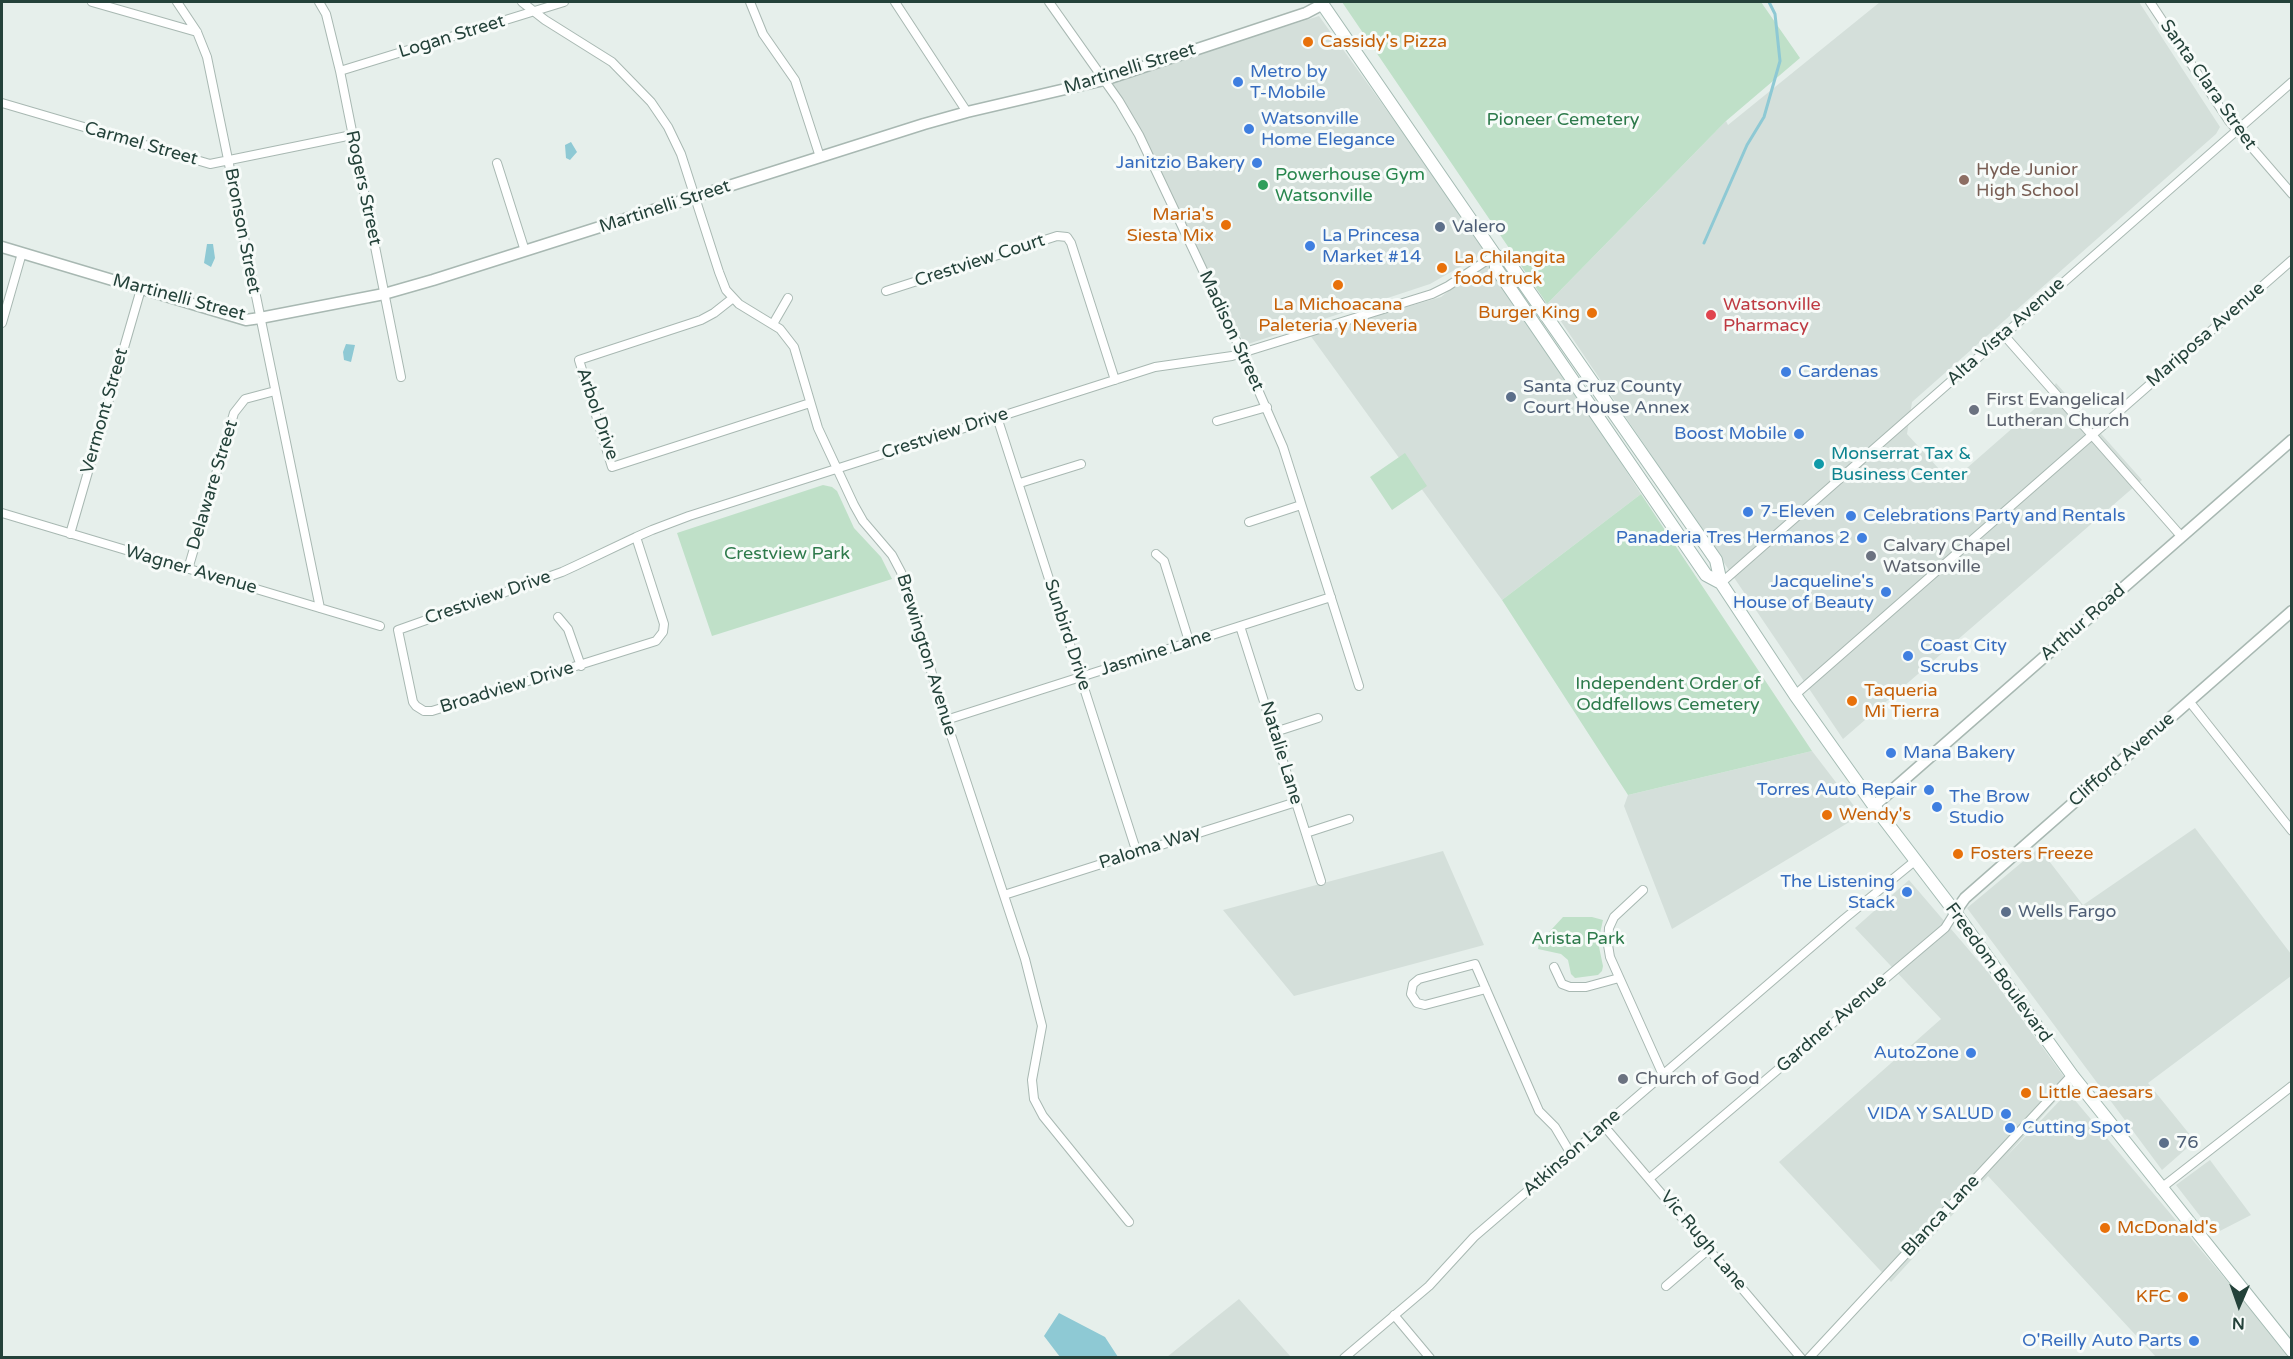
<!DOCTYPE html>
<style>
body{margin:0}
#map{position:relative;width:2293px;height:1359px;overflow:hidden;background:#e6efeb;font-family:"Varela Round",sans-serif}
canvas{display:block}
.frame{position:absolute;inset:0;border:3px solid #24423a;pointer-events:none}
.north{position:absolute;left:2209px;top:1275px;width:60px;height:60px;-webkit-text-stroke:4px #f7fbf9;paint-order:stroke;rotate:182deg;font-size:16px;font-weight:700;line-height:24px;text-align:center;color:#24423a}
.north::after{content:'';display:block;margin:auto;width:21px;height:27px;background:#24423a;clip-path:polygon(50% 0,100% 100%,50% 72%,0 100%)}
</style>
<div id="map">
<canvas width="2293" height="1359"></canvas>
<div class="frame"></div>
<div class="north">N</div>
</div>
<script>
const g = document.querySelector('canvas').getContext('2d');
g.lineJoin = 'round';
function paint(path, color) { g.fillStyle = color; g.fill(path, 'evenodd'); }
const toPath = rows => new Path2D(rows.map(r => 'M' + r).join(''));
function trace(path, color, width, dash) { g.strokeStyle = color; g.lineWidth = width; g.lineCap = dash ? 'butt' : 'round'; g.setLineDash(dash || []); g.stroke(path); }
function write(font, color, halo, rows, align = 'center') {
  g.font = font + ' "Varela Round",sans-serif'; g.lineWidth = 6; g.setLineDash([]); g.textBaseline = 'middle'; g.strokeStyle = halo; g.fillStyle = color; for (const [text, x, y, turn = 0] of rows) {
    g.save(); g.translate(x, y); g.rotate((+turn || 0) * Math.PI / 180); g.textAlign = isNaN(turn) ? turn : align; if (halo) g.strokeText(text, 0, 0); g.fillText(text, 0, 0); g.restore();
  }
}
paint(toPath([
 [1880,2,2139,2,2220,127,2216,134,1912,402,1907,434,1951,482,2048,397,2056,383,2142,480,1843,739,1554,311,1547,304,1726,121,1728,125],
 [1319,16,1488,251,1430,284,1245,345,1108,82],
 [1489,258,1641,494,1502,600,1310,335,1441,297],
 [1812,751,1861,815,1672,929,1624,806,1628,795],
 [2195,828,2291,954,2291,976,2148,1083,2195,1141,2162,1170,1967,908,2039,848,2083,905],
 [1443,851,1484,945,1294,996,1223,910],
 [1909,880,1987,971,2070,1085,2003,1160,2068,1092,2291,1357,2156,1357,1988,1176,1891,1282,1779,1162,1941,1019,1855,928],
 [2210,1160,2251,1215,2214,1234,2176,1185],
 [1239,1299,1291,1357,1167,1357,1209,1323]
]), '#d4dfda');
paint(toPath([
 [1342,2,1761,2,1800,58,1726,121,1547,304],
 [1405,453,1427,486,1392,510,1370,477],
 [823,485,832,487,837,491,854,528,881,557,892,579,712,636,677,533],
 [1641,494,1812,751,1628,795,1502,600],
 [1563,917,1592,917,1603,920,1598,942,1603,966,1602,971,1598,975,1575,978,1571,974,1568,960,1561,954,1538,949,1539,943]
]), '#bfe0c8');
paint(toPath([
 [571,142,577,152,570,160,566,158,565,145],
 [207,244,213,244,215,258,211,267,204,263],
 [346,344,355,345,351,362,344,360,343,352],
 [1059,1313,1105,1337,1118,1357,1060,1357,1044,1336]
]), '#8ec9d4');
trace(toPath([
 [1704,243,1747,145,1764,117,1780,61,1775,14,1769,2]
]), '#8ec9d4', 3);
const minor = toPath([
 [92,2,197,32],
 [177,2,197,32,207,57,320,608],
 [319,2,326,14,340,71,401,377],
 [522,2,545,20,612,62,651,102,668,127,681,154,719,272,726,290,739,304,780,329,794,347,818,428,854,505,863,521,892,555,901,572,946,720,1025,959,1042,1026,1032,1080,1034,1099,1043,1116,1129,1222],
 [750,2,763,34,795,80,820,157],
 [895,2,967,112],
 [1049,2,1119,101,1139,135,1242,353,1283,447,1359,686],
 [2150,2,2229,121,2292,194],
 [340,71,564,2],
 [2,103,210,164,352,135],
 [497,163,525,251],
 [886,291,1057,236,1067,237,1071,243,1115,380],
 [733,298,714,313,701,320,579,360,612,467,810,403],
 [2,323,22,253],
 [773,324,788,298],
 [2003,334,2181,536],
 [997,417,1137,853],
 [1217,421,1267,407],
 [1020,483,1081,464],
 [2,513,380,626],
 [1249,522,1301,505],
 [70,534,141,289],
 [636,537,664,624,663,632,656,641,432,711,424,711,416,706,413,702,398,630,562,572,575,566,636,537,652,530,689,516,1155,367,1232,356,1432,294,1448,286,1495,255],
 [1156,554,1164,561,1189,641],
 [188,569,234,413,245,399,275,391],
 [1721,583,2292,82],
 [558,617,568,629,581,666],
 [1240,626,1321,881],
 [1795,695,2292,260],
 [2189,701,2292,831],
 [946,720,1331,597],
 [1275,732,1318,718],
 [1306,833,1349,819],
 [1643,890,1614,917,1609,928,1608,945,1610,957,1663,1075],
 [1004,895,1296,802],
 [1554,967,1562,984,1570,987,1586,987,1619,978],
 [1486,989,1425,1005,1417,1003,1411,994,1413,984,1419,979,1475,964,1539,1111,1555,1127,1571,1154],
 [1604,1126,1801,1358],
 [1650,1178,1945,928,1955,912],
 [2160,1189,2292,1086],
 [1666,1286,1709,1249],
 [1394,1315,1430,1358],
 [1344,1358,1429,1286,1474,1237,1844,919,1916,860],
 [1809,1358,2072,1075]
]);
const tertiary = toPath([
 [2,247,246,320,260,318,384,294,433,280,924,124,967,112,1104,80,1306,13,1323,4],
 [1874,806,2292,440],
 [1955,912,1965,898,2292,611]
]);
const secondary = toPath([
 [1321,2,1495,255,1496,268,1706,575,1721,583],
 [1495,255,1508,261,1716,560,1721,583,1795,695,1874,806,1955,912,2072,1075,2292,1351]
]);
trace(minor, '#a8b8b2', 10);
trace(tertiary, '#a8b8b2', 13);
trace(secondary, '#a4bbb3', 14);
trace(minor, '#fff', 8);
trace(tertiary, '#fff', 10);
trace(secondary, '#fff', 12);
for (const [x, y, r, color] of [
 [1308,42,6,"#e8710a"],
 [1238,82,6,"#3f7fe0"],
 [1249,129,6,"#3f7fe0"],
 [1257,163,6,"#3f7fe0"],
 [1964,180,6,"#8d6e63"],
 [1263,185,6,"#2e9e5b"],
 [1226,225,6,"#e8710a"],
 [1440,227,6,"#5c6f8a"],
 [1310,246,6,"#3f7fe0"],
 [1442,268,6,"#e8710a"],
 [1338,285,6,"#e8710a"],
 [1592,313,6,"#e8710a"],
 [1711,315,6,"#e0444e"],
 [1786,372,6,"#3f7fe0"],
 [1511,397,6,"#5c6f8a"],
 [1974,410,6,"#6b7280"],
 [1799,434,6,"#3f7fe0"],
 [1819,464,6,"#0f9aa8"],
 [1748,512,6,"#3f7fe0"],
 [1851,516,6,"#3f7fe0"],
 [1862,538,6,"#3f7fe0"],
 [1871,556,6,"#6b7280"],
 [1886,592,6,"#3f7fe0"],
 [1908,656,6,"#3f7fe0"],
 [1852,701,6,"#e8710a"],
 [1891,753,6,"#3f7fe0"],
 [1929,790,6,"#3f7fe0"],
 [1937,807,6,"#3f7fe0"],
 [1827,815,6,"#e8710a"],
 [1958,854,6,"#e8710a"],
 [1907,892,6,"#3f7fe0"],
 [2006,912,6,"#5c6f8a"],
 [1971,1053,6,"#3f7fe0"],
 [1623,1079,6,"#6b7280"],
 [2026,1093,6,"#e8710a"],
 [2006,1114,6,"#3f7fe0"],
 [2010,1128,6,"#3f7fe0"],
 [2164,1143,6,"#5c6f8a"],
 [2105,1228,6,"#e8710a"],
 [2183,1297,6,"#e8710a"],
 [2194,1341,6,"#3f7fe0"]
]) { const dot = new Path2D(); dot.arc(x, y, r, 0, 2 * Math.PI); g.fillStyle = color; g.fill(dot); trace(dot, '#f7fbf9', 2); }
write('18px', '#24423a', '#f7fbf9', [
 ["Logan Street",452,37,-17],
 ["Martinelli Street",1130,69,-17],
 ["Santa Clara Street",2208,85,55],
 ["Carmel Street",141,144,16],
 ["Rogers Street",363,188,78],
 ["Martinelli Street",665,207,-18],
 ["Bronson Street",242,231,79],
 ["Crestview Court",980,261,-18],
 ["Martinelli Street",179,298,15],
 ["Madison Street",1231,331,65],
 ["Alta Vista Avenue",2006,332,-42],
 ["Mariposa Avenue",2206,335,-41],
 ["Vermont Street",105,411,-74],
 ["Arbol Drive",597,414,71],
 ["Crestview Drive",945,434,-18],
 ["Delaware Street",213,485,-73],
 ["Wagner Avenue",191,570,16],
 ["Crestview Drive",488,598,-19],
 ["Arthur Road",2083,623,-41],
 ["Sunbird Drive",1067,635,72],
 ["Jasmine Lane",1156,653,-18],
 ["Brewington Avenue",926,655,73],
 ["Broadview Drive",507,688,-17],
 ["Natalie Lane",1281,753,73],
 ["Clifford Avenue",2122,760,-41],
 ["Paloma Way",1150,848,-18],
 ["Freedom Boulevard",1998,973,54],
 ["Gardner Avenue",1832,1024,-41],
 ["Atkinson Lane",1572,1153,-41],
 ["Blanca Lane",1941,1216,-47],
 ["Vic Rugh Lane",1703,1241,50]
]);
write('18px', '#c56008', '#f7fbf9', [
 ["Cassidy's Pizza",1320,42],
 ["Maria's",1214,215,"right"],
 ["Siesta Mix",1214,236,"right"],
 ["La Chilangita",1454,258],
 ["food truck",1454,279],
 ["La Michoacana",1338,305,"center"],
 ["Paleteria y Neveria",1338,326,"center"],
 ["Burger King",1580,313,"right"],
 ["Taqueria",1864,691],
 ["Mi Tierra",1864,712],
 ["Wendy's",1839,815],
 ["Fosters Freeze",1970,854],
 ["Little Caesars",2038,1093],
 ["McDonald's",2117,1228],
 ["KFC",2171,1297,"right"]
], 'left');
write('18px', '#366cbe', '#f7fbf9', [
 ["Metro by",1250,72],
 ["T-Mobile",1250,93],
 ["Watsonville",1261,119],
 ["Home Elegance",1261,140],
 ["Janitzio Bakery",1245,163,"right"],
 ["La Princesa",1322,236],
 ["Market #14",1322,257],
 ["Cardenas",1798,372],
 ["Boost Mobile",1787,434,"right"],
 ["7-Eleven",1760,512],
 ["Celebrations Party and Rentals",1863,516],
 ["Panaderia Tres Hermanos 2",1850,538,"right"],
 ["Jacqueline's",1874,582,"right"],
 ["House of Beauty",1874,603,"right"],
 ["Coast City",1920,646],
 ["Scrubs",1920,667],
 ["Mana Bakery",1903,753],
 ["Torres Auto Repair",1917,790,"right"],
 ["The Brow",1949,797],
 ["Studio",1949,818],
 ["The Listening",1895,882,"right"],
 ["Stack",1895,903,"right"],
 ["AutoZone",1959,1053,"right"],
 ["VIDA Y SALUD",1994,1114,"right"],
 ["Cutting Spot",2022,1128],
 ["O'Reilly Auto Parts",2182,1341,"right"]
], 'left');
write('18px', '#2d7a4b', '#f7fbf9', [
 ["Pioneer Cemetery",1563,120],
 ["Crestview Park",787,554],
 ["Independent Order of",1668,684],
 ["Oddfellows Cemetery",1668,705],
 ["Arista Park",1578,939]
]);
write('18px', '#785e54', '#f7fbf9', [
 ["Hyde Junior",1976,170],
 ["High School",1976,191]
], 'left');
write('18px', '#27864d', '#f7fbf9', [
 ["Powerhouse Gym",1275,175],
 ["Watsonville",1275,196]
], 'left');
write('18px', '#4e5e75', '#f7fbf9', [
 ["Valero",1452,227],
 ["Santa Cruz County",1523,387],
 ["Court House Annex",1523,408],
 ["Wells Fargo",2018,912],
 ["76",2176,1143]
], 'left');
write('18px', '#be3a42', '#f7fbf9', [
 ["Watsonville",1723,305],
 ["Pharmacy",1723,326]
], 'left');
write('18px', '#5b616d', '#f7fbf9', [
 ["First Evangelical",1986,400],
 ["Lutheran Church",1986,421],
 ["Calvary Chapel",1883,546],
 ["Watsonville",1883,567],
 ["Church of God",1635,1079]
], 'left');
write('18px', '#0d838f', '#f7fbf9', [
 ["Monserrat Tax &",1831,454],
 ["Business Center",1831,475]
], 'left');
</script>
